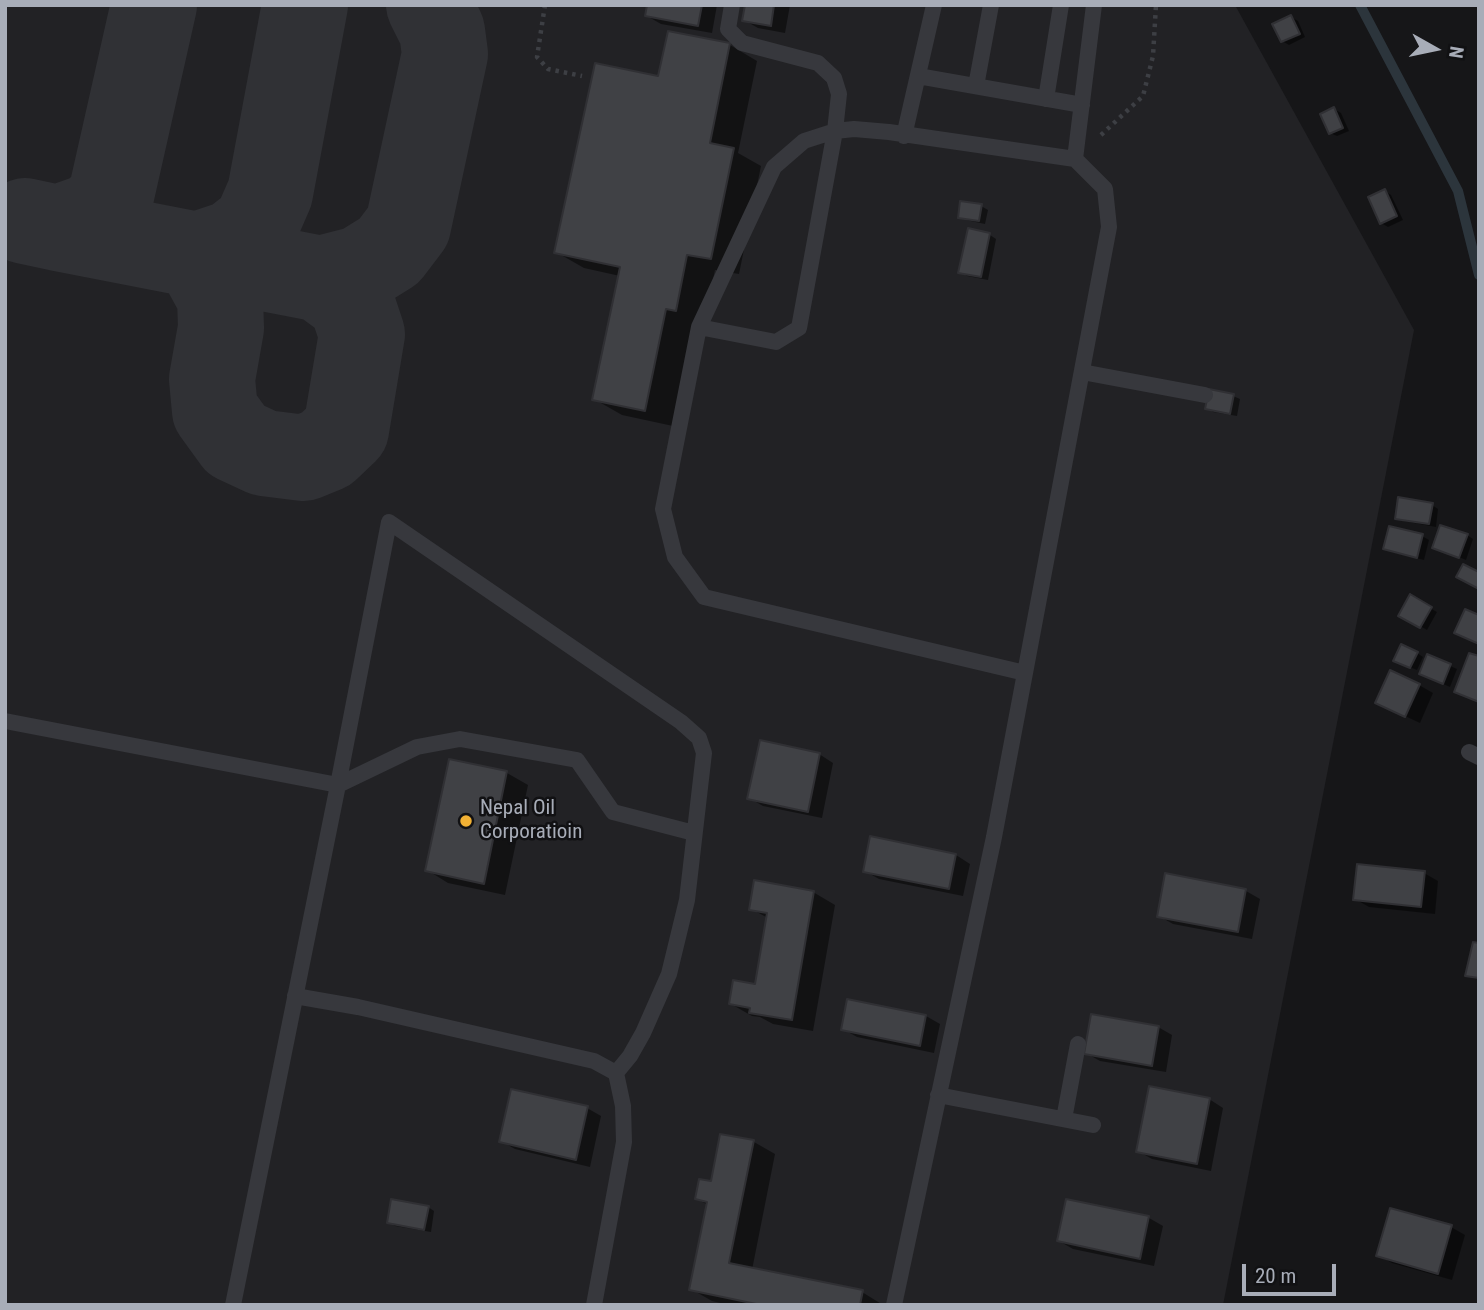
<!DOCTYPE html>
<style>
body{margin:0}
#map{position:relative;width:1484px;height:1310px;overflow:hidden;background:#161618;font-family:"Roboto Condensed",sans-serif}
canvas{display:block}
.frame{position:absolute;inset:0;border:7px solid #a8adb8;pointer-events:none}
.north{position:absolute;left:1400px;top:14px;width:70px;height:70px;-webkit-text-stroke:5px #111113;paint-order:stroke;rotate:99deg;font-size:19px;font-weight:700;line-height:28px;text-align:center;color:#a8adb8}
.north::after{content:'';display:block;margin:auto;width:24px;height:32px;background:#a8adb8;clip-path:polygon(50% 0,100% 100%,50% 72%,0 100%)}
.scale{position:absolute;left:1242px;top:1264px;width:94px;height:32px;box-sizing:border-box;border:4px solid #a8adb8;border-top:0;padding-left:9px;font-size:21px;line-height:24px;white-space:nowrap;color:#a8adb8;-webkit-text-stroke:5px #111113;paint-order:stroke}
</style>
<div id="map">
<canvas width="1484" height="1310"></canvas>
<div class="frame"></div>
<div class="north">N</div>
<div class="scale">20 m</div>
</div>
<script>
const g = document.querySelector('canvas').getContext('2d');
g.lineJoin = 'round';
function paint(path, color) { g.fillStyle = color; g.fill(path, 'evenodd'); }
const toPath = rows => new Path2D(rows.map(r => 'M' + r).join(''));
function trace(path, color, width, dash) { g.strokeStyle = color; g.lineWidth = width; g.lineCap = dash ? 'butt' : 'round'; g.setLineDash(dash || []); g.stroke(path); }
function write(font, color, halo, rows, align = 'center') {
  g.font = font + ' "Roboto Condensed",sans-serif'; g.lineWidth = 5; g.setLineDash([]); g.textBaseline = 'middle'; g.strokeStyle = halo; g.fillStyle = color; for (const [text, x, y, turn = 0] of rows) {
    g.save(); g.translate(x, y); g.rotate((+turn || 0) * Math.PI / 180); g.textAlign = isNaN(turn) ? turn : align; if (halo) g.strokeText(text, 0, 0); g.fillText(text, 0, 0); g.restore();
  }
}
paint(toPath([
 [5,5,1235,5,1414,330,1223,1305,5,1305]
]), '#222225');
paint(toPath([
 [649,5,717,5,712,33,661,24,647,16],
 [746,5,790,5,785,33,758,28,744,20],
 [1291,17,1298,21,1305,37,1289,45,1282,41],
 [730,45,757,61,738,153,761,166,739,274,715,270,703,326,673,426,622,415,594,399,620,276,584,268,556,252,660,79],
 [1334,109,1341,113,1349,131,1337,136,1330,133],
 [1385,191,1391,195,1403,220,1388,227,1381,223],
 [981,206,988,210,985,224,966,220,960,217],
 [969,230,990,235,996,239,988,280,967,276,960,272],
 [1233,396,1240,399,1237,416,1213,412,1207,408],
 [1432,505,1438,509,1436,527,1403,521,1397,518],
 [1467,535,1473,539,1466,560,1434,547],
 [1422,536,1429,540,1424,560,1391,552,1385,548],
 [1410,597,1437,612,1427,630,1401,615],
 [1417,653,1423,657,1417,670,1402,664],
 [1428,656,1457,669,1450,687,1427,677],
 [1419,685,1433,693,1420,723,1392,710],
 [819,754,833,763,822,818,763,806,749,798],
 [450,761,507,773,528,785,505,895,448,883,427,870],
 [872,838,956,855,970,864,963,896,879,879,865,871],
 [1424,873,1438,881,1435,914,1369,907,1355,899],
 [1166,876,1246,891,1260,899,1252,939,1173,924,1159,916],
 [813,892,835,905,813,1031,773,1024,760,1017,752,1016,731,1004,756,986,768,918,751,909],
 [926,1016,940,1024,934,1053,857,1037,843,1029],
 [1158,1027,1172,1035,1166,1072,1100,1061,1086,1053],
 [1209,1099,1223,1108,1211,1171,1152,1159,1138,1151],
 [587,1108,601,1116,590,1167,515,1149,501,1141],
 [754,1142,775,1154,752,1270,862,1292,883,1305,729,1305,712,1301,691,1289,708,1205,697,1199],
 [1067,1201,1149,1218,1163,1226,1154,1266,1073,1249,1059,1241],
 [428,1207,434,1211,431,1232,395,1226,389,1223],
 [1451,1227,1465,1235,1452,1280,1392,1263,1378,1255]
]), '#0007');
trace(toPath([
 [1360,5,1458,191,1479,275]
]), '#2c353c', 10);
trace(toPath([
 [25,221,58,228,92,216,110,200,154,5],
 [58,228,197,255,321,279,351,301,362,334,346,430,326,449,304,458,264,453,236,440,215,411,212,379,221,328,220,297,197,255],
 [197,255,233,243,256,225,270,193,305,5],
 [321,279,360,269,389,251,408,226,445,54,442,31,429,5]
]), '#303135', 86);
const building = toPath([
 [647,5,702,5,698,26,645,16,647,5],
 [745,5,774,5,771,26,742,21,745,5],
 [1291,15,1300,34,1281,42,1272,24,1291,15],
 [668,31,730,43,710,143,734,148,711,259,687,255,676,311,666,309,645,411,592,400,620,267,554,253,595,63,658,76,668,31],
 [1334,107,1343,128,1329,134,1320,114,1334,107],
 [1385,189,1397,216,1380,224,1368,197,1385,189],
 [960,201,982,204,979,221,958,218,960,201],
 [968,228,990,233,981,277,958,273,968,228],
 [1209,389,1234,394,1230,414,1205,409,1209,389],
 [1398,497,1433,503,1429,524,1395,519,1398,497],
 [1440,525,1468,534,1459,558,1432,548,1440,525],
 [1389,526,1423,534,1417,558,1383,549,1389,526],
 [1463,564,1479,572,1479,589,1456,577,1463,564],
 [1410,594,1432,607,1420,628,1398,616,1410,594],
 [1465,609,1479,615,1479,644,1454,633,1465,609],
 [1401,644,1418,652,1410,668,1393,661,1401,644],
 [1469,653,1479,656,1479,702,1454,692,1469,653],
 [1427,654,1451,664,1443,684,1419,674,1427,654],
 [1390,670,1420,684,1405,717,1375,703,1390,670],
 [760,740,820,753,808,812,747,799,760,740],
 [449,759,507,771,484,884,425,871,449,759],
 [870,836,956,854,949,889,863,872,870,836],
 [1357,864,1425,871,1421,907,1353,900,1357,864],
 [1165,873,1246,889,1238,932,1157,917,1165,873],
 [754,880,814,891,792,1020,749,1013,750,1008,729,1004,733,980,755,984,767,913,749,910,754,880],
 [1473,942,1479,943,1479,978,1465,976,1473,942],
 [847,999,926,1015,920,1046,841,1030,847,999],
 [1091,1014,1159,1026,1152,1066,1084,1054,1091,1014],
 [1149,1086,1210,1098,1197,1164,1136,1152,1149,1086],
 [511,1089,588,1106,576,1160,499,1142,511,1089],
 [720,1134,754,1140,729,1263,863,1290,860,1305,761,1305,689,1290,707,1202,695,1199,699,1179,711,1181,720,1134],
 [391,1199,429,1206,424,1230,387,1223,391,1199],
 [1066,1199,1149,1216,1140,1259,1057,1241,1066,1199],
 [1390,1208,1452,1225,1438,1274,1376,1256,1390,1208]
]);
paint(building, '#404145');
trace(building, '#303034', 2);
trace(toPath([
 [545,5,537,57,548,69,582,76],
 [1101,135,1143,96,1153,56,1156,5]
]), '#3d3f44', 4.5, [3.5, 5]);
trace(toPath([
 [918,76,1082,105],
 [976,86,991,5],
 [1046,99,1061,5],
 [854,129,889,132,1075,159,1105,189,1109,227,1025,673,704,597,675,557,663,509,699,327,774,167,804,141,835,131,854,129],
 [904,136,934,5],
 [1075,159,1094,5],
 [699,327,776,342,799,328,835,131,839,94,834,78,818,63,742,43,728,29,732,5],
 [1082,372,1205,395],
 [5,721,338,785,417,747,460,739,577,760,613,812,694,833],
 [1469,752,1479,757],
 [295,996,358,1007,594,1061,616,1073,623,1106,624,1142,594,1305],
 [938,1095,1093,1125],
 [1064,1119,1078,1044],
 [233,1305,338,785,389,522,681,722,699,738,704,753,687,900,669,974,643,1033,630,1056,616,1073],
 [894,1305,994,837,1025,673]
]), '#37383d', 16);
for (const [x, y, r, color] of [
 [466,821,7,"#f2b134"]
]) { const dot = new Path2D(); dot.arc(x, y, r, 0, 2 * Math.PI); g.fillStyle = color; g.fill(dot); trace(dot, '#111113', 2.5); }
write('21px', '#a8adb8', '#111113', [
 ["Nepal Oil",480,809],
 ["Corporatioin",480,833]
], 'left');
</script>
